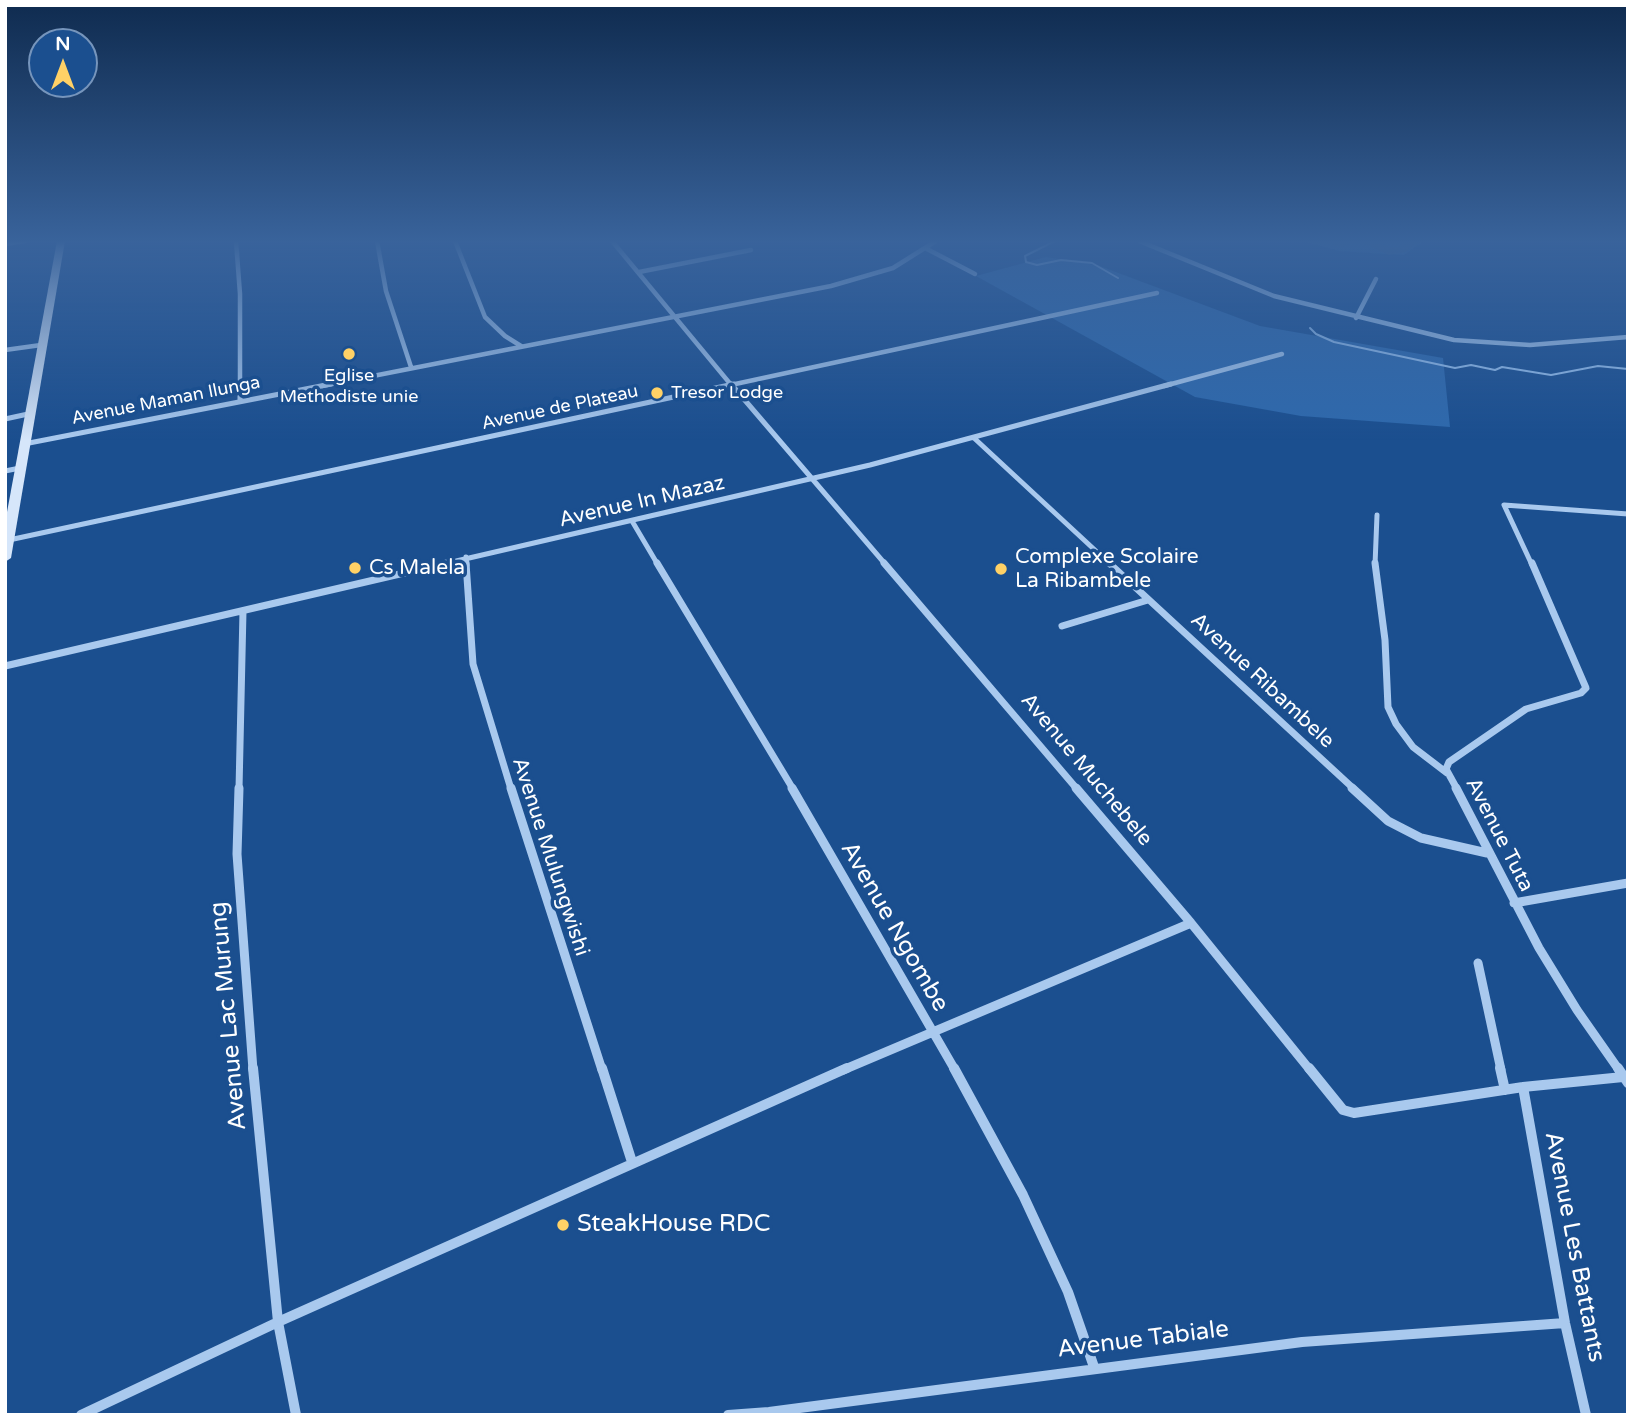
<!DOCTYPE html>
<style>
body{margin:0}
#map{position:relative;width:1633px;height:1420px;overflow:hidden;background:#1b4f8f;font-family:"Varela Round",sans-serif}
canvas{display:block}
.frame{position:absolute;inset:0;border:7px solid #fff;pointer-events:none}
.north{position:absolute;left:28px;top:28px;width:70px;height:70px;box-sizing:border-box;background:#1b4f8f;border:2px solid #7695bc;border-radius:50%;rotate:0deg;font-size:19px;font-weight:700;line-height:28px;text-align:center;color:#fff}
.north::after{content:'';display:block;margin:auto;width:24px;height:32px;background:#ffd166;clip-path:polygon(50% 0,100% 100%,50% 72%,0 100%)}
</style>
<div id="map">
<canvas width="1633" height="1420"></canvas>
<div class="frame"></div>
<div class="north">N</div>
</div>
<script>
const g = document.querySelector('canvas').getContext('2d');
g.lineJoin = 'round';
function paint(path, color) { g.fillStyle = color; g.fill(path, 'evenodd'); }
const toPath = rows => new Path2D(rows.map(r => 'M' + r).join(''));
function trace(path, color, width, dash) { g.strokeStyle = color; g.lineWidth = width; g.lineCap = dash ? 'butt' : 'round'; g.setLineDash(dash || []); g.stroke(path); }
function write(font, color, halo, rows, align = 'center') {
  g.font = font + ' "Varela Round",sans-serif'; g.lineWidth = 7; g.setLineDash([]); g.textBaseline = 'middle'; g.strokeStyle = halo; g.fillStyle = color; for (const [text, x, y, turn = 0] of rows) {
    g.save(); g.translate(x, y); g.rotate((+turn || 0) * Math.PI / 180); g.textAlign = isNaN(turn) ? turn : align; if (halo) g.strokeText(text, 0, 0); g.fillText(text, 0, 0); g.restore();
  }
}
paint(toPath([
 [1303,241,1424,241,1404,255,1339,251],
 [1046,257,1097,265,1260,326,1443,358,1450,427,1301,416,1195,397,976,276]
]), '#2e69ad');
trace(toPath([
 [1055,241,1025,256,1026,262,1037,265,1061,260,1092,263,1118,278],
 [1310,328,1316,334,1334,342,1455,368,1471,365,1495,370,1502,367,1551,375,1598,366,1628,369]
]), '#9cc4f0', 2);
paint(toPath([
 [1319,241,1356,241,1342,247,1319,241],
 [1359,241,1375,241,1390,247,1399,247,1405,241,1418,241,1406,252,1389,255,1359,241]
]), '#3c6290');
trace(toPath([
 [236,241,240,294,240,386],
 [377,241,386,291,411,367],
 [455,241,485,317,505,336,521,346],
 [612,241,732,386],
 [1139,241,1274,296,1454,340,1530,345,1628,337],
 [5,244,25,241],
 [927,249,975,274],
 [639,272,751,250],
 [1356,318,1376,279],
 [5,350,41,345],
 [322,386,831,286,893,268,936,241],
 [726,386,1157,293],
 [1164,386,1282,354]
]), '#a9c9ee', 4.5);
trace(toPath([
 [240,384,240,401],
 [731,384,886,565],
 [5,419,28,414],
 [974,438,1111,565],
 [24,444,331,384],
 [5,471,20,468],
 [632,521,658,565],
 [9,540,734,384],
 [466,557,467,565],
 [439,565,870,465,1171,384],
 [1375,565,1377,515],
 [1532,565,1504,505,1628,514]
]), '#a9c9ee', 5);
trace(toPath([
 [466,563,473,664,511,789],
 [657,563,793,789],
 [884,563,1077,789],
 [1109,563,1354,789],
 [1375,563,1385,640,1388,707,1396,724,1413,747,1447,773],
 [1062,626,1148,600],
 [5,666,447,563],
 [239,789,243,611],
 [1457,789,1446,769,1449,762,1526,709,1581,693,1586,688,1532,563]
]), '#a9c9ee', 7);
trace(toPath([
 [239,788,237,854,253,1070],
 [511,788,602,1070],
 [792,788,955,1070],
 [1076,788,1191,923,1310,1070],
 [1352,788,1388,821,1421,838,1487,853],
 [1456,788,1539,948,1577,1010,1619,1070],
 [1514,903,1628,883],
 [1478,963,1501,1070],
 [843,1070,1191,923]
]), '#a9c9ee', 9);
trace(toPath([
 [253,1068,278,1322,296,1415],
 [602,1068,632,1162],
 [954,1068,1023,1195,1068,1292,1094,1367],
 [1309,1068,1343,1110,1354,1113,1523,1087,1623,1077],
 [1500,1068,1505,1090],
 [1618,1068,1628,1083],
 [1523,1087,1565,1323,1586,1415],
 [81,1415,278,1322,847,1068],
 [728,1415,769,1412,1302,1342,1565,1323]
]), '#a9c9ee', 10);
paint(toPath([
 [57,241,65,241,11,558,5,562,5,523,57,241]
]), '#d6e6fa');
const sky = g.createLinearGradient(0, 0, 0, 440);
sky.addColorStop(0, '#0f2b4f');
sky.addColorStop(0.55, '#39639b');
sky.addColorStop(1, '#39639b00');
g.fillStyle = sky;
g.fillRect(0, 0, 1633, 440);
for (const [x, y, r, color] of [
 [349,354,7,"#ffd166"],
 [657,393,7,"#ffd166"],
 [355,568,7,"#ffd166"],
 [1001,569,7,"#ffd166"],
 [563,1225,7,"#ffd166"]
]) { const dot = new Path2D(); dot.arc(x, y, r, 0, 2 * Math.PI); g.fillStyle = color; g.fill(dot); trace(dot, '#1b4f8f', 2.5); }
write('18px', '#fff', '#1b4f8f', [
 ["Eglise",349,376],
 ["Methodiste unie",349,397],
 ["Tresor Lodge",671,393,"left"]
]);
write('18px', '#fff', '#1b4f8f', [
 ["Avenue Maman Ilunga",166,401,-11],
 ["Avenue de Plateau",560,408,-12]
]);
write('21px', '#fff', '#1b4f8f', [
 ["Avenue In Mazaz",642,502,-13],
 ["Avenue Ribambele",1262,681,43],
 ["Avenue Muchebele",1086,770,50],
 ["Avenue Tuta",1499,835,63],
 ["Avenue Mulungwishi",550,857,72]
]);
write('21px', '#fff', '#1b4f8f', [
 ["Complexe Scolaire",1015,557],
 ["La Ribambele",1015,581],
 ["Cs Malela",369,568]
], 'left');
write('24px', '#fff', '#1b4f8f', [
 ["Avenue Ngombe",894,927,60],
 ["Avenue Lac Murung",229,1016,-95],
 ["Avenue Les Battants",1574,1247,79],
 ["Avenue Tabiale",1143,1340,-7]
]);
write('24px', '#fff', '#1b4f8f', [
 ["SteakHouse RDC",577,1225]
], 'left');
</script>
